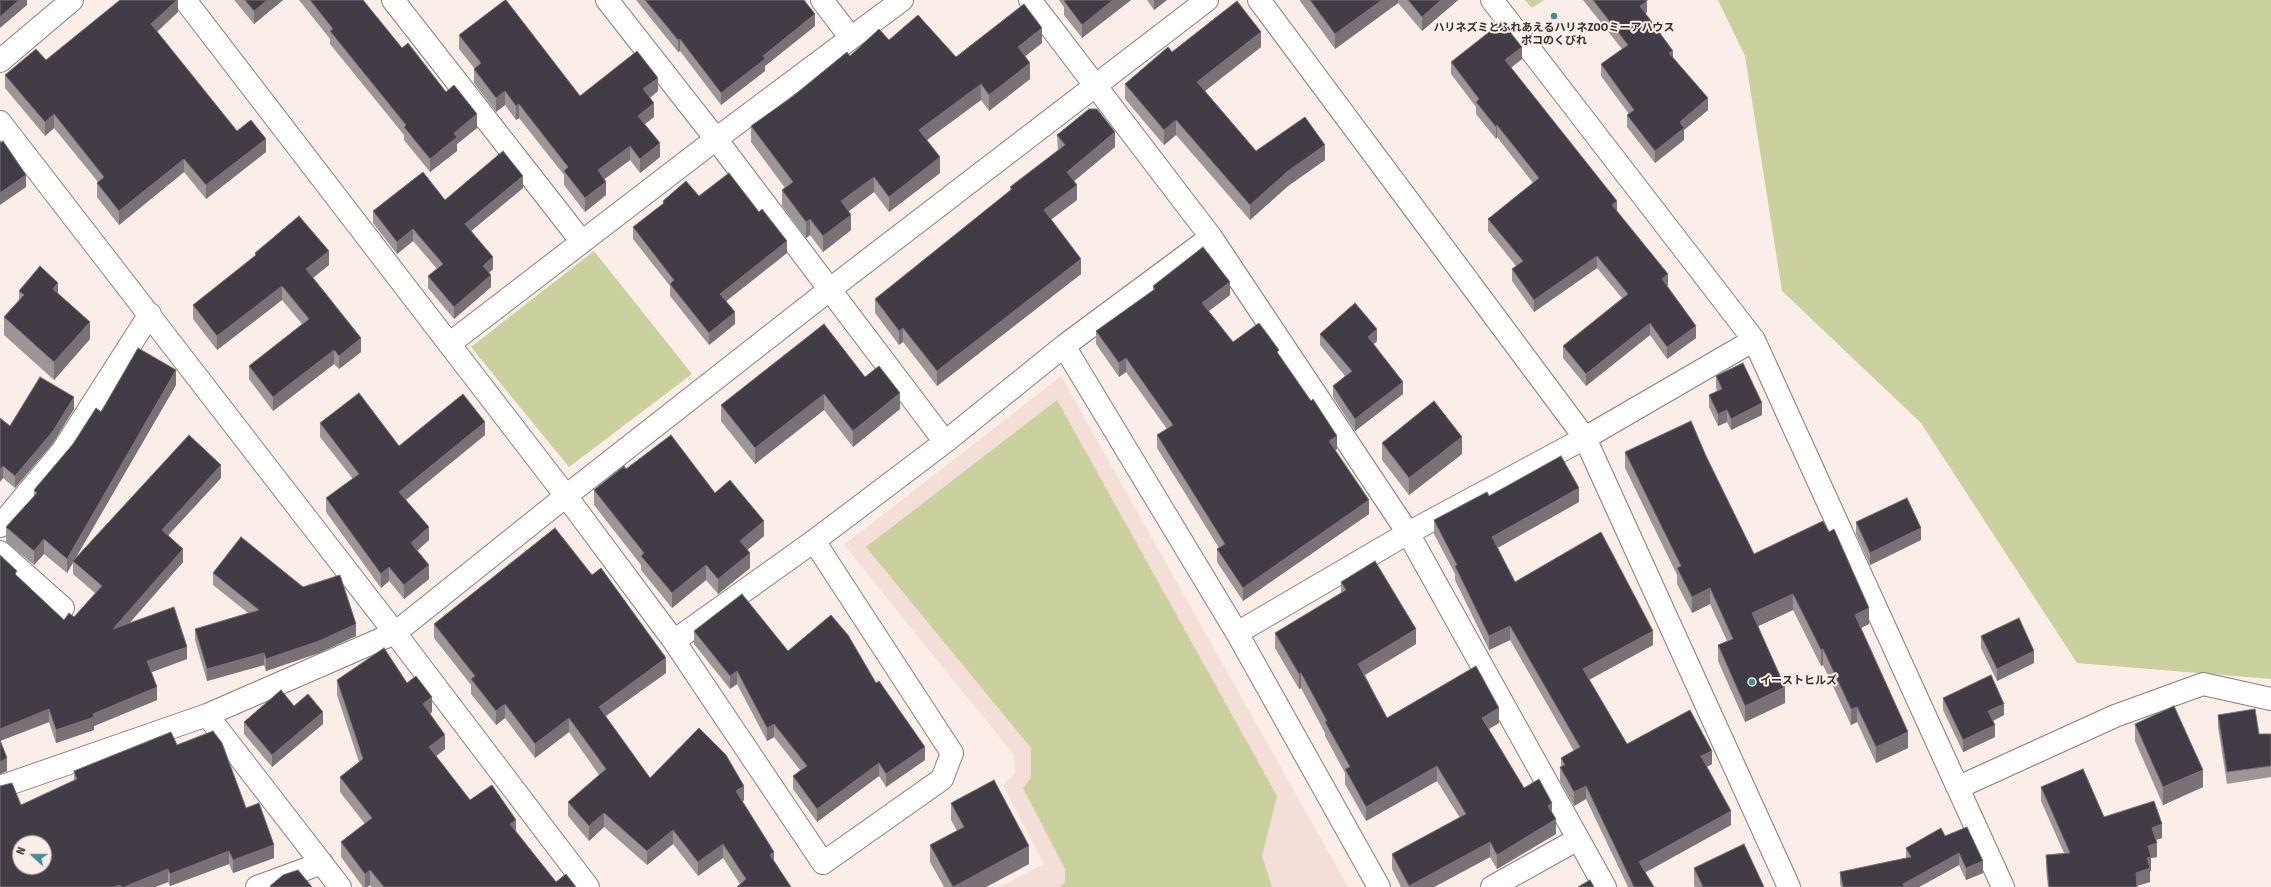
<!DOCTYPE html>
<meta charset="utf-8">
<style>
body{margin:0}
#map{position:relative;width:2271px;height:887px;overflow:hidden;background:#fbeee8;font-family:"Source Sans 3",sans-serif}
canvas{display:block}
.north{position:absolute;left:12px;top:835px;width:40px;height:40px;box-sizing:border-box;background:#fbeee8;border:1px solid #aba29d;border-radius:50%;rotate:291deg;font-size:11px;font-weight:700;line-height:16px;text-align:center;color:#342f2d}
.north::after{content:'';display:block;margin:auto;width:14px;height:18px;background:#468c98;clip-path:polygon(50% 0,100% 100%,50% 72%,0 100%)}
</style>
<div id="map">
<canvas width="2271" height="887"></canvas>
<div class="north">N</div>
</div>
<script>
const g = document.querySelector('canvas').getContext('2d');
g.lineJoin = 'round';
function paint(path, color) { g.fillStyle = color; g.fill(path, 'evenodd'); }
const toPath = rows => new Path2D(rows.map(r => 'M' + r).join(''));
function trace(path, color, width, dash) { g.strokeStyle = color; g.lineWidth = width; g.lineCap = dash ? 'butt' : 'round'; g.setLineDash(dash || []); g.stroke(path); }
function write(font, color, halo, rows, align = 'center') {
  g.font = font + ' "Source Sans 3","Noto Sans JP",sans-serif'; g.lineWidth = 4; g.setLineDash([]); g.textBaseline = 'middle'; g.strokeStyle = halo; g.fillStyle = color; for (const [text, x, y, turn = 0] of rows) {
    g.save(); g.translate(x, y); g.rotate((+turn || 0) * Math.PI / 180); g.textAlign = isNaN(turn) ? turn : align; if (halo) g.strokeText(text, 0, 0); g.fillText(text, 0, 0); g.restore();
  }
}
paint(toPath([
 [1061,376,1348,887,1000,887,1044,864,1003,785,1015,774,1014,755,844,545]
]), '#f3dfd7');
paint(toPath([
 [1525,0,1544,0,1532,8],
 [1718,0,2271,0,2271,679,2077,663,1921,423,1782,291,1745,56],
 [594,251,692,374,569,467,471,347],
 [1057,400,1277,796,1262,856,1272,887,1060,887,1065,882,1065,869,1023,788,1031,778,1031,748,866,547]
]), '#cbd09f');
const minor = toPath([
 [185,0,566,496,674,641,823,863,942,779,952,753,814,541],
 [393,0,582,242],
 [607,0,716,139,945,442],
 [822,0,851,38],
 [1030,0,1211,237,1408,533,1605,887],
 [1259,0,1585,438,1789,887],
 [1492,0,1754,340,2003,887],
 [0,61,72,0],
 [0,122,395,633,588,887],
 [449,344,716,139,902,0],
 [1064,346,1237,633,1379,887],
 [0,526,63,450,150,314],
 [0,552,63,608],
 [1237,633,1408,533,1585,438,1754,340],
 [674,641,814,541,945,442,1064,346,1211,237],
 [207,715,340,887],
 [0,787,207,715,395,633,566,496,829,290,1207,0],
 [1959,787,2115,716,2203,684,2271,699],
 [257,887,322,863],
 [1492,887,1578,839]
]);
trace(minor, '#887d78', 24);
trace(minor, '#fff', 22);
paint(toPath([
 [178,0,178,12,157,32,237,131,266,152,206,199,184,172,119,225,97,197,97,183,98,182,54,128,45,136,5,88,5,75,46,60],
 [234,0,283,0,254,24],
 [299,0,363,0,402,48,446,92,477,128,457,144,457,151,430,172,404,140,404,135,330,44,330,39],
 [636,0,804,0,815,26,765,66,765,71,721,105,680,51,678,52],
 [1059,0,1131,0,1082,38,1064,15,1064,7],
 [1147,0,1167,0,1154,10],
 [1300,0,1458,0,1422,31,1398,3,1335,49,1300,1],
 [1583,0,1647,0,1647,12,1645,14,1673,57,1708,110,1684,130,1684,140,1655,163,1627,127,1627,115,1629,114,1601,76,1601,64,1622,49],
 [459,35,580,96,658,91,650,98,654,117,645,124,660,157,640,173,630,160,604,179,606,195,585,212,564,185,564,175,519,118,516,120,505,105,496,112,474,83,474,68,459,49],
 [889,40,956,57,1042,43,1025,56,1030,79,989,111,981,100,926,140,940,173,889,212,874,192,849,211,851,230,823,252,810,235,806,238,782,206,782,190,785,188,751,142,751,126,850,56],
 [1261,47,1205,91,1256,151,1325,160,1288,186,1250,220,1176,135,1164,145,1125,99,1125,84,1172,52],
 [1522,59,1511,68,1617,211,1668,286,1667,286,1696,338,1667,359,1650,335,1586,386,1563,358,1563,346,1622,298,1597,268,1534,312,1512,281,1512,269,1516,266,1488,231,1488,219,1533,183,1497,137,1496,139,1476,114,1476,107,1451,74,1451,62],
 [1057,135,1115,147,1074,181,1077,200,1051,219,1081,274,937,386,903,342,899,345,875,313,875,299,1010,191,1010,187,1058,151],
 [523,188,471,231,493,269,489,273,491,287,454,319,428,288,428,276,437,269,413,241,397,254,373,223,373,211,445,200],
 [699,196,787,253,726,301,735,324,709,345,670,296,670,286,633,239,633,227,663,204,663,201],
 [255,253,329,265,313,278,361,352,339,369,334,364,273,411,249,379,249,366,302,324,282,300,217,350,193,319,193,305,255,257],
 [1153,286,1230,295,1209,311,1233,342,1279,356,1337,449,1335,450,1369,514,1243,601,1217,562,1217,549,1219,548,1157,448,1157,435,1167,429,1126,372,1119,377,1096,344,1096,331,1153,291],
 [19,291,58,293,90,339,54,380,4,335,4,317,19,300],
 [1320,334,1377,341,1374,344,1403,394,1355,431,1333,397,1333,386,1345,376,1320,345],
 [1716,376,1762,415,1731,430,1727,422,1718,426,1709,407,1709,395,1717,391,1716,388],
 [865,377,900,409,853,447,824,410,755,464,721,421,721,405],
 [176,385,74,560,221,478,168,535,183,562,129,623,187,659,151,672,157,700,94,726,94,730,56,743,49,722,0,741,7,771,0,774,0,555,17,576,64,620,74,617,95,593,73,574,73,562,67,573,44,554,34,565,6,542,6,527,34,496,34,490,101,412],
 [74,409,53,443,15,488,3,478,0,482,10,426],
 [320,423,399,446,485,435,406,500,429,540,417,551,429,579,404,599,389,581,381,588,326,512,326,498,353,479,320,437],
 [1382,443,1462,454,1409,495,1382,460],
 [1625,452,1706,456,1754,554,1869,624,1860,628,1908,748,1876,763,1857,722,1851,725,1823,665,1821,666,1793,610,1758,626,1785,703,1745,722,1718,661,1718,645,1727,641,1710,604,1692,613,1677,584,1677,575,1625,468],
 [626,469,715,493,764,536,747,550,750,568,718,594,706,580,672,608,641,570,641,565,594,505,594,490],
 [1489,496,1579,502,1497,548,1515,582,1653,645,1589,680,1627,744,1712,764,1707,767,1731,825,1645,872,1654,887,1628,887,1586,799,1574,806,1560,781,1560,767,1561,767,1561,758,1574,751,1510,640,1489,650,1455,580,1455,574,1434,534,1434,520],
 [1856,522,1921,540,1870,565,1856,534],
 [213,573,356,636,319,653,266,671,264,665,207,681,195,640,195,629,248,613,213,585],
 [1341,582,1416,644,1365,675,1387,718,1499,723,1488,729,1524,788,1552,813,1556,834,1497,869,1490,857,1434,887,1401,887,1392,869,1392,854,1460,818,1437,781,1366,821,1345,784,1345,773,1325,736,1325,733,1301,688,1299,689,1275,648,1275,633,1341,593],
 [434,624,666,673,605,716,650,778,744,800,742,802,774,861,740,884,723,858,698,876,673,844,647,865,604,827,589,841,568,816,568,802,599,775,569,732,535,758,505,718,496,725,471,694,471,685,434,638],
 [694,631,788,651,876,683,925,760,886,787,879,776,817,822,793,789,793,776,800,770,774,737,767,741,737,684,730,689,694,644],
 [1981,636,2034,663,1997,681,1981,648],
 [337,680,407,683,432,712,430,714,445,749,436,756,470,800,516,832,556,882,576,887,371,887,370,885,367,887,363,887,341,857,341,842,365,824,340,792,340,777,359,762,337,695],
 [1943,698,2004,715,1993,721,1995,737,1963,752,1943,710],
 [294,706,323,724,272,767,244,734,244,722],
 [2218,715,2259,734,2271,734,2271,777,2227,784,2218,727],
 [2135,724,2203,787,2163,805,2135,741],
 [177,745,246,808,274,858,233,873,229,864,170,886,168,882,155,887,0,887,21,805,74,781,74,771],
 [2041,787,2104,817,2162,838,2156,840,2157,857,2151,858,2151,871,2150,871,2150,882,2137,886,2137,887,2048,887,2046,869,2046,855,2064,853,2041,801],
 [951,803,1029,864,986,887,944,887,930,862,930,845,957,831,951,820],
 [1945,836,1983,873,1966,880,1959,865,1919,887,1841,887,1840,884,1840,872,1906,858,1906,848],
 [1694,868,1764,887,1695,887,1694,885]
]), '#9e9596');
paint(toPath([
 [19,0,27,0,27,5,0,28,0,17],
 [177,0,178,0,178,12,151,37,151,24],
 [267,0,283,0,254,24,254,11],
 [1113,0,1131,0,1082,38,1082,25],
 [1154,0,1167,0,1154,10],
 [1382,0,1398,0,1398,3,1335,49,1335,34],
 [1441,0,1458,0,1422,31,1422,17],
 [1647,1,1647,12,1640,18,1640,6],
 [815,14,815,26,765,66,765,71,721,105,721,93,763,56],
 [1042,28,1042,43,1018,62,1018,47],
 [1261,32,1261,47,1197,97,1197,82],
 [680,39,680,51,678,52,678,40],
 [1522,47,1522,59,1505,72,1505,60],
 [1673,51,1673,63,1669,53],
 [1030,63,1030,79,989,111,989,95],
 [658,78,658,91,643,103,643,89],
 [981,84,981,100,919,146,919,130],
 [505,91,505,105,496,112,496,98],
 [1708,98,1708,110,1684,130,1684,140,1655,163,1655,151,1680,122],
 [654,103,654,117,638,129,638,116],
 [519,104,519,118,516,120,516,106],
 [54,114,54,128,45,136,45,122],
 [477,114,477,128,457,144,457,151,430,172,430,159,454,133],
 [1176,120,1176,135,1164,145,1164,130],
 [1497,125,1497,137,1496,139,1496,127],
 [1115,132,1115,147,1067,187,1067,172],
 [266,139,266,152,206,199,206,185],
 [660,143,660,157,640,173,640,159],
 [1325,145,1325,160,1288,186,1250,220,1250,205,1288,171],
 [630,146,630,160,598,184,598,170],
 [940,157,940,173,889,212,889,197],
 [184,159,184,172,119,225,119,211],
 [26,175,26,187,0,205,0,193],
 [523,176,523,188,465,236,465,224],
 [874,177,874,192,841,217,841,201],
 [606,182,606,195,585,212,585,198],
 [1077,185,1077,200,1044,225,1044,210],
 [1617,201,1617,213,1612,205],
 [851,215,851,230,823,252,823,236],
 [810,219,810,235,806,238,806,222],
 [413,229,413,241,397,254,397,242],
 [787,241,787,253,720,306,720,294],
 [329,251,329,265,306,283,306,269],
 [1597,256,1597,268,1534,312,1534,300],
 [493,257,493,269,483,278,483,266],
 [1081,259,1081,274,937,386,937,371],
 [1668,274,1668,286,1662,291,1662,279],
 [491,275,491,287,454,319,454,307],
 [1230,282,1230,295,1202,316,1202,303],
 [58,283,58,300,53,289],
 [282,286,282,300,217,350,217,336],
 [735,312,735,324,709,345,709,333],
 [90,322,90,339,54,380,54,362],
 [1650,323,1650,335,1586,386,1586,374],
 [1696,326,1696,338,1667,359,1667,347],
 [903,328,903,342,899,345,899,331],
 [1377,329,1377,341,1368,349,1368,337],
 [361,338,361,352,339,369,339,356],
 [334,350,334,364,273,411,273,397],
 [1126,358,1126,372,1119,377,1119,363],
 [176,370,176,385,67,573,67,559],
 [1403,382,1403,394,1355,431,1355,419],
 [900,393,900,409,853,447,853,431],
 [824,394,824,410,755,464,755,448],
 [74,397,74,409,53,443,15,488,15,476],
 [1762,403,1762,415,1731,430,1731,419],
 [1727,410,1727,422,1718,426,1718,414],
 [485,422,485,435,399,505,399,492],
 [1337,436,1337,449,1329,454,1329,441],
 [1462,437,1462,454,1409,495,1409,478],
 [221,465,221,478,162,542,162,530],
 [3,466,3,478,0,482,0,470],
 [1579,488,1579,502,1492,551,1492,537],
 [1369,500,1369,514,1243,601,1243,588],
 [764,521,764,536,740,556,740,541],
 [429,527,429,540,411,556,411,543],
 [1921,528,1921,540,1870,565,1870,553],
 [44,539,44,554,34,565,34,551],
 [183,549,183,562,113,642,113,629],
 [750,553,750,568,718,594,718,579],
 [429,565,429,579,404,599,404,585],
 [706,565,706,580,672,608,672,593],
 [389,567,389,581,381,588,381,574],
 [1710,588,1710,604,1692,613,1692,597],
 [1793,594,1793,610,1752,629,1752,613],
 [1869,608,1869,624,1855,631,1855,615],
 [356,624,356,636,319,653,266,671,266,659],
 [1510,626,1510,640,1489,650,1489,636],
 [1416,629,1416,644,1358,679,1358,664],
 [1653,631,1653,645,1583,683,1583,669],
 [187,647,187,659,147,674,147,661],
 [1823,649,1823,665,1821,666,1821,650],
 [2034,651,2034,663,1997,681,1997,669],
 [264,653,264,665,207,681,207,669],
 [666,658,666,673,599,721,599,707],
 [737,671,737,684,730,689,730,676],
 [1301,673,1301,688,1299,689,1299,674],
 [157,687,157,700,94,726,94,730,56,743,56,730],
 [1785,687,1785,703,1745,722,1745,706],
 [432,697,432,712,423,719,423,704],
 [505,704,505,718,496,725,496,711],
 [2004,704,2004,715,1988,723,1988,711],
 [1857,707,1857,722,1851,725,1851,709],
 [1499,708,1499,723,1482,733,1482,718],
 [49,709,49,722,0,741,0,729],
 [323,712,323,724,272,767,272,755],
 [569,718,569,732,535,758,535,744],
 [774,724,774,737,767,741,767,728],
 [1995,725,1995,737,1963,752,1963,740],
 [1908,732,1908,748,1876,763,1876,747],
 [445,735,445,749,429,762,429,747],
 [925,747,925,760,886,787,886,774],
 [1712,751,1712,764,1701,770,1701,756],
 [7,758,7,771,0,774,0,762],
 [879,763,879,776,817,822,817,809],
 [1437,766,1437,781,1366,821,1366,807],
 [2203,770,2203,787,2163,805,2163,787],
 [744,786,744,800,736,805,736,791],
 [1586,786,1586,799,1574,806,1574,792],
 [1552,803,1552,818,1548,806],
 [1731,811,1731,825,1639,876,1639,862],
 [604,813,604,827,589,841,589,826],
 [1556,819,1556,834,1497,869,1497,855],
 [516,820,516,834,510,824],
 [2162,824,2162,838,2152,841,2152,828],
 [673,830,673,844,647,865,647,851],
 [1490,842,1490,857,1434,887,1409,887,1409,886],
 [2157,843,2157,857,2151,858,2151,871,2150,871,2150,882,2136,886,2136,873,2147,858,2148,846],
 [723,844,723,858,698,876,698,862],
 [274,845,274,858,233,873,233,860],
 [1029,846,1029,864,986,887,953,887],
 [229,851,229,864,170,886,170,874],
 [774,852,774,866,770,855],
 [1959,853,1959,865,1919,887,1903,887,1903,884],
 [1983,861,1983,873,1966,880,1966,868],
 [168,869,168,882,155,887,124,887],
 [370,870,370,885,367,887,365,887,365,874],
 [120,885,120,887,113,887]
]), '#797176');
const building = toPath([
 [0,0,19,0,0,17,0,0],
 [120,0,177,0,151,24,237,131,251,120,266,139,206,185,184,159,119,211,97,183,104,177,54,114,45,122,5,75,36,49,46,60,120,0],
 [245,0,267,0,254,11,245,0],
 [310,0,363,0,402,48,408,43,446,92,454,85,477,114,454,133,457,137,430,159,404,127,406,125,330,31,333,29,310,0],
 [505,0,506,0,580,96,637,51,658,78,643,89,654,103,638,116,660,143,640,159,630,146,598,170,606,182,585,198,564,171,568,167,519,104,516,106,505,91,496,98,474,69,481,63,459,35,505,0],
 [645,0,804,0,815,14,763,56,765,59,721,93,680,39,678,40,645,0],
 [1065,0,1113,0,1082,25,1064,1,1065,0],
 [1310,0,1382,0,1335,34,1310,0],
 [1408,0,1441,0,1422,17,1408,0],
 [1593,0,1647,0,1647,1,1640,6,1673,51,1669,53,1708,98,1680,122,1684,128,1655,151,1627,115,1634,110,1601,64,1628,45,1593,0],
 [1237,1,1261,32,1197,82,1256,151,1305,117,1325,145,1288,171,1250,205,1176,120,1164,130,1125,84,1168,47,1172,52,1237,1],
 [1024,4,1042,28,1018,47,1030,63,989,95,981,84,919,130,940,157,889,197,874,177,841,201,851,215,823,236,810,219,806,222,782,190,793,182,751,126,792,97,847,52,850,56,879,29,889,40,918,15,956,57,1024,4],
 [1502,22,1522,47,1505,60,1617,201,1612,205,1668,274,1662,279,1696,326,1667,347,1650,323,1586,374,1563,346,1628,294,1597,256,1534,300,1512,269,1523,261,1488,219,1539,178,1497,125,1496,127,1476,102,1479,99,1451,62,1502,22],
 [1089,109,1097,109,1115,132,1067,172,1077,185,1044,210,1081,259,937,371,903,328,899,331,875,299,1012,189,1010,187,1065,145,1057,135,1089,109],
 [3,141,26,175,0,193,0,143,3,141],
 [503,151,523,176,465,224,493,257,483,266,491,275,454,307,428,276,443,264,413,229,397,242,373,211,423,172,445,200,503,151],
 [729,173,759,212,762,209,787,241,720,294,735,312,709,333,670,284,674,280,633,227,664,203,663,201,686,181,699,196,729,173],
 [299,216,329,251,306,269,361,338,339,356,334,350,273,397,249,366,309,319,282,286,217,336,193,305,256,255,255,253,299,216],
 [1203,247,1230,282,1202,303,1233,342,1259,323,1279,350,1277,352,1311,401,1313,399,1337,436,1329,441,1369,500,1243,588,1217,549,1225,544,1157,435,1173,425,1126,358,1119,363,1096,331,1155,289,1153,286,1203,247],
 [40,266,58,283,53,289,90,322,54,362,4,317,24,295,19,291,40,266],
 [1355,303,1377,329,1368,337,1403,382,1355,419,1333,386,1352,371,1320,334,1355,303],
 [824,324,865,377,879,366,900,393,853,431,824,394,755,448,721,405,824,324],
 [138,348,176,370,67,559,44,539,34,551,6,527,37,493,34,490,73,444,96,408,101,412,138,348],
 [1743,363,1762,403,1731,419,1727,410,1718,414,1709,395,1722,389,1716,376,1743,363],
 [40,377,74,397,53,431,15,476,3,466,0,470,0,418,10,426,40,377],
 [359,393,399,446,463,394,485,422,399,492,429,527,411,543,429,565,404,585,389,567,381,574,326,498,359,474,320,423,359,393],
 [1434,401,1462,437,1409,478,1382,443,1434,401],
 [1691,421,1706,456,1754,554,1823,521,1829,532,1834,529,1869,608,1855,615,1908,732,1876,747,1857,707,1851,709,1823,649,1821,650,1793,594,1752,613,1785,687,1745,706,1718,645,1733,639,1710,588,1692,597,1677,568,1681,566,1625,452,1691,421],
 [189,435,221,465,162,530,183,549,113,629,174,607,187,647,147,661,157,687,93,714,94,717,56,730,49,709,0,729,0,555,17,571,15,574,64,620,69,613,74,617,102,586,73,561,189,435],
 [671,435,715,493,730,480,764,521,740,541,750,553,718,579,706,565,672,593,641,556,644,553,594,490,624,466,626,469,671,435],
 [1561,456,1579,488,1492,537,1515,582,1601,532,1653,631,1583,669,1627,744,1690,710,1712,751,1701,756,1731,811,1639,862,1654,887,1634,887,1586,786,1574,792,1560,767,1565,765,1561,758,1580,747,1510,626,1489,636,1455,566,1457,565,1434,520,1487,492,1489,496,1561,456],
 [1907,498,1921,528,1870,553,1856,522,1907,498],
 [555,528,592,575,601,568,666,658,599,707,650,778,699,728,726,755,744,786,736,791,774,852,770,855,791,887,737,887,746,879,723,844,698,862,673,830,647,851,604,813,589,826,568,802,606,769,569,718,535,744,505,704,496,711,471,679,475,676,434,624,555,528],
 [241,537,303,587,340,575,356,624,319,641,266,659,264,653,207,669,195,629,259,610,213,573,241,537],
 [1375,561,1416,629,1358,664,1387,718,1476,666,1499,708,1482,718,1524,788,1539,779,1552,803,1548,806,1556,819,1497,855,1490,842,1409,886,1392,854,1466,814,1437,766,1366,807,1345,769,1350,767,1325,722,1327,721,1301,673,1299,674,1275,633,1346,590,1341,582,1375,561],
 [742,594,788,651,831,615,848,635,876,683,879,681,925,747,886,774,879,763,817,809,793,776,807,766,774,724,767,728,737,671,730,676,694,631,742,594],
 [2019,618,2034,651,1997,669,1981,636,2019,618],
 [384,648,407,683,416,676,432,697,423,704,445,735,429,747,470,800,492,785,516,820,510,824,556,882,566,874,576,887,384,887,370,870,365,874,341,842,372,818,340,777,363,759,337,680,384,648],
 [1991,675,2004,704,1988,711,1995,725,1963,740,1943,698,1991,675],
 [281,690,294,706,308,694,323,712,272,755,244,722,281,690],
 [2174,706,2203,770,2163,787,2135,724,2174,706],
 [2255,709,2259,734,2271,734,2271,766,2227,772,2218,715,2255,709],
 [213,731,222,743,246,808,259,803,274,845,233,860,229,851,170,874,168,869,124,887,121,887,120,885,113,887,0,887,0,786,12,783,21,805,77,779,74,771,171,732,177,745,213,731],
 [20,843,44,843,44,867,20,867,20,843],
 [0,740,7,758,0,762,0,740],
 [2083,769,2104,817,2154,801,2162,824,2152,828,2157,843,2148,846,2151,857,2147,858,2150,868,2136,873,2137,887,2049,887,2046,855,2070,853,2041,787,2083,769],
 [994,780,1029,846,953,887,930,845,964,827,951,803,994,780],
 [1967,827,1983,861,1966,868,1959,853,1903,884,1904,887,1843,887,1840,872,1911,857,1906,848,1941,828,1945,836,1967,827],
 [1744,844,1764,887,1703,887,1694,868,1744,844],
 [298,870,312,887,271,887,270,886,283,875,298,870],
 [1590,880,1594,887,1578,887,1590,880]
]);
paint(building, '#413c45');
trace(building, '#797176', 1);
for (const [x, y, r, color] of [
 [1554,16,4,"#468c98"],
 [1752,682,4,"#468c98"]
]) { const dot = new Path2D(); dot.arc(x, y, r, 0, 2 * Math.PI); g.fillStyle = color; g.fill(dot); trace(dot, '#fbeee8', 1.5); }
write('bold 11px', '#342f2d', '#fbeee8', [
 ["ハリネズミとふれあえるハリネZOOミーアハウス",1554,29],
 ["ポコのくびれ",1554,42],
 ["イーストヒルズ",1760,682,"left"]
]);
</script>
